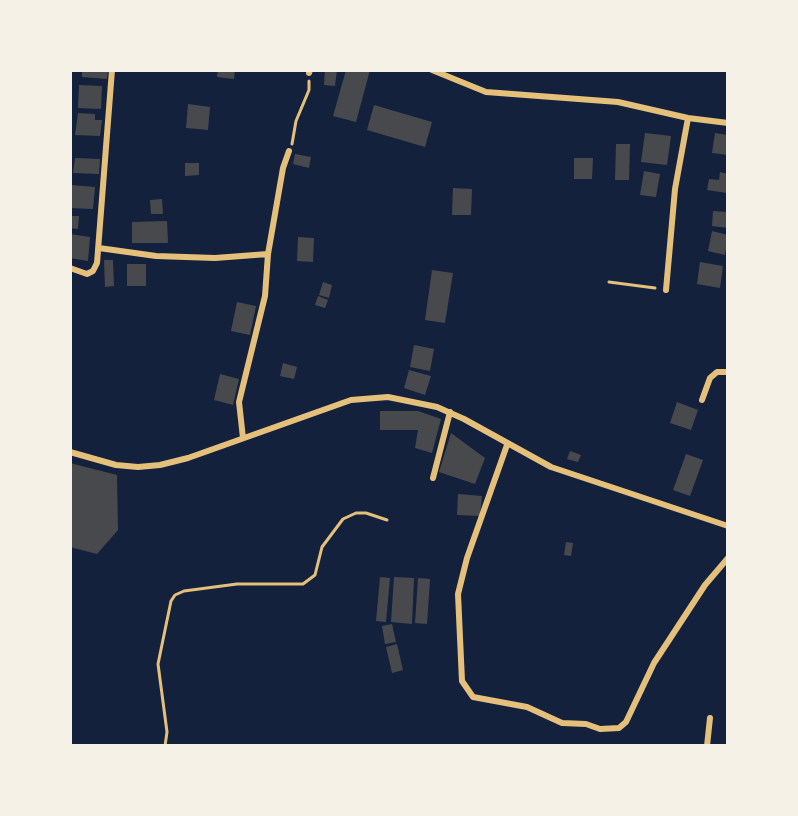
<!DOCTYPE html>
<style>
body{margin:0}
#map{position:relative;width:798px;height:816px;overflow:hidden;background:#14213d;font-family:"DejaVu Sans",sans-serif}
canvas{display:block}
.frame{position:absolute;inset:0;border:72px solid #f6f1e7;pointer-events:none}
</style>
<div id="map">
<canvas width="798" height="816"></canvas>
<div class="frame"></div>
</div>
<script>
const g = document.querySelector('canvas').getContext('2d');
g.lineJoin = 'round';
function paint(path, color) { g.fillStyle = color; g.fill(path, 'evenodd'); }
const toPath = rows => new Path2D(rows.map(r => 'M' + r).join(''));
function trace(path, color, width, dash) { g.strokeStyle = color; g.lineWidth = width; g.lineCap = dash ? 'butt' : 'round'; g.setLineDash(dash || []); g.stroke(path); }
paint(toPath([
 [82,70,108,70,107,79,82,77],
 [218,70,235,70,234,79,217,77],
 [325,70,337,70,335,86,324,85],
 [346,70,370,70,356,122,333,116],
 [79,85,102,86,101,109,78,108],
 [188,104,210,107,208,130,186,128],
 [374,105,432,122,425,147,367,130],
 [78,113,95,114,95,120,102,120,100,136,75,135],
 [645,133,671,136,667,165,641,162],
 [715,133,728,135,728,155,712,153],
 [616,144,630,144,629,180,615,180],
 [295,154,311,157,309,168,293,164],
 [75,158,100,159,99,174,73,173],
 [574,158,593,158,592,179,574,179],
 [185,163,199,163,199,175,185,176],
 [644,171,660,174,656,197,640,195],
 [720,172,728,174,727,193,707,190,709,179,719,180],
 [71,185,95,187,93,209,70,208],
 [453,188,472,189,471,215,452,215],
 [162,199,163,214,151,214,150,200],
 [713,211,728,212,728,228,712,226],
 [70,216,79,216,78,229,70,228],
 [167,221,168,243,132,243,132,222],
 [712,231,728,235,725,255,708,251],
 [70,234,90,237,88,261,70,258],
 [298,237,314,238,313,262,297,261],
 [104,260,113,260,114,286,105,287],
 [700,262,723,266,720,288,697,284],
 [127,264,146,264,146,286,127,286],
 [432,270,453,273,445,323,425,320],
 [323,282,332,285,329,298,319,295],
 [318,296,328,300,325,308,315,305],
 [237,302,256,306,250,335,231,331],
 [414,345,434,349,430,371,410,367],
 [283,363,297,367,294,379,280,376],
 [409,370,431,376,425,395,404,388],
 [220,374,239,379,233,405,214,400],
 [677,402,698,410,691,430,670,423],
 [380,411,418,411,441,419,432,453,415,448,418,430,380,430],
 [451,433,485,458,475,484,439,472],
 [570,451,581,455,578,462,567,459],
 [686,454,703,460,690,496,673,490],
 [70,463,117,475,118,530,97,554,70,547],
 [458,494,482,496,480,516,457,515],
 [566,542,573,543,571,556,564,555],
 [380,577,390,578,386,622,376,621],
 [394,577,414,578,412,624,391,622],
 [418,578,430,579,427,624,415,623],
 [392,624,396,642,385,644,382,626],
 [397,644,403,670,392,673,386,647]
]), '#48494c');
trace(toPath([
 [292,144,296,121,309,90,309,81],
 [609,282,655,288],
 [165,746,167,732,158,664,171,601,175,595,184,591,237,584,303,584,315,575,322,547,343,519,356,513,366,513,387,520]
]), '#e5c07b', 3);
trace(toPath([
 [432,70,486,92,618,102,688,118,728,123],
 [309,73,310,70],
 [99,248,156,256,215,258,268,254],
 [70,268,87,274,93,271,97,263,112,70],
 [666,290,675,189,688,118],
 [702,400,710,378,717,372,728,372],
 [243,438,239,402,265,296,268,254,283,168,289,151],
 [507,445,467,558,458,594,462,681,473,697,527,707,562,723,586,724,600,729,619,728,626,722,654,663,705,585,728,558],
 [70,452,116,465,138,467,160,465,188,458,351,400,388,397,437,407,464,419,551,467,728,526],
 [433,478,450,412],
 [707,746,710,718]
]), '#e5c07b', 6);
</script>
